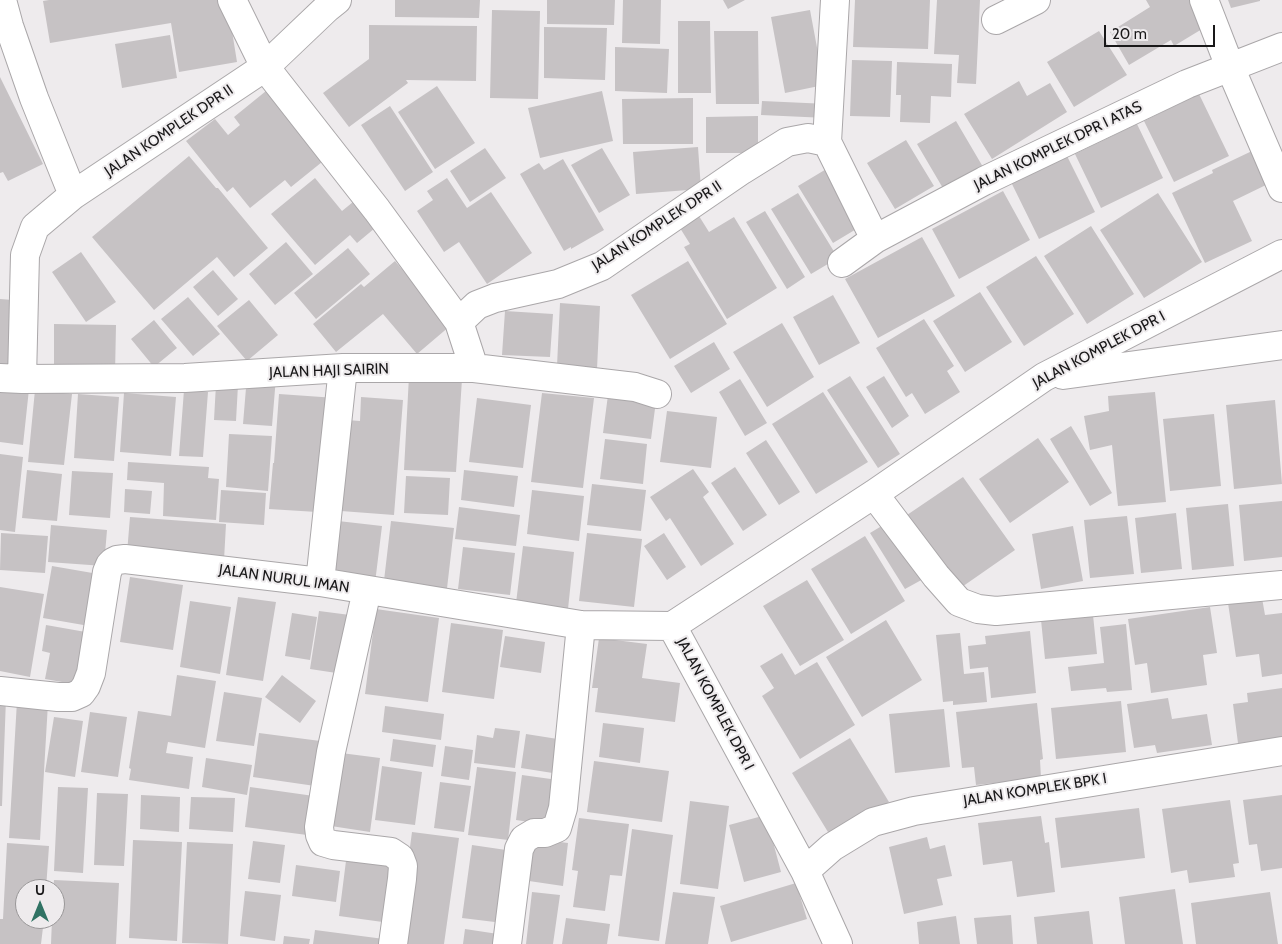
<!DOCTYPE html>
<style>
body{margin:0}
#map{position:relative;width:1282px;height:944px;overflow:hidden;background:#eeebed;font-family:Cabin,sans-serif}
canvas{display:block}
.north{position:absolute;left:15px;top:879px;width:50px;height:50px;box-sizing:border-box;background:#eeebed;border:1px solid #999798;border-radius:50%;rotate:0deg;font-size:14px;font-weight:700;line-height:20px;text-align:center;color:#191819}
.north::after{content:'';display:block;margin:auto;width:18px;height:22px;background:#307364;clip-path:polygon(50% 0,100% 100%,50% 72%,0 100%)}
.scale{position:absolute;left:1104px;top:25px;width:111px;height:22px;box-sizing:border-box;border:2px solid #191819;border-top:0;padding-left:6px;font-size:15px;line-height:18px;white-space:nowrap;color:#191819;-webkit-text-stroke:4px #eeebed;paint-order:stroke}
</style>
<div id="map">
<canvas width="1282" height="944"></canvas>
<div class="north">U</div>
<div class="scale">20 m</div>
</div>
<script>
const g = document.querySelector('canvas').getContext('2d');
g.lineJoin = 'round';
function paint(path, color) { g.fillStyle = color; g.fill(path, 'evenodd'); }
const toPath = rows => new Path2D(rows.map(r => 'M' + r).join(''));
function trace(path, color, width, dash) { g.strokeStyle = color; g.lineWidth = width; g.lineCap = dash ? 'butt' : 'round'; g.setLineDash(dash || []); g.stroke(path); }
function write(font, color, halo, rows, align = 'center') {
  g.font = font + ' Cabin,sans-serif'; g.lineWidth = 4; g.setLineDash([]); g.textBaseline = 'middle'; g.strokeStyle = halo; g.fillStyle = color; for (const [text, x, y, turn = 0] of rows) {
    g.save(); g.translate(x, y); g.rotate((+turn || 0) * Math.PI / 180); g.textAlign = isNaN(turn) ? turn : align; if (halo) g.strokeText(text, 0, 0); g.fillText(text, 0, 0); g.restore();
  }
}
paint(toPath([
 [49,0,227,0,237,62,179,72,171,23,50,43,43,1],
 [395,0,480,0,479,18,395,17],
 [547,0,615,0,614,25,547,24],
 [623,0,661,0,660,44,622,43],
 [723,0,745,0,728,9],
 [855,0,930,0,928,49,853,47],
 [937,0,980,0,976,84,957,83,959,55,934,54],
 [1146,0,1191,0,1207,26,1174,46,1171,40,1129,65,1110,32,1150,7],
 [1228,0,1260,0,1260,1,1231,8],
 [492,10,540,11,538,99,490,98],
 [810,10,824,85,785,93,771,17],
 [678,21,710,21,711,93,678,93],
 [369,25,477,26,476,81,406,80,408,83,349,127,323,93,369,59],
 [544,27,607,28,605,80,544,78],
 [714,31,758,31,759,104,716,104],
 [1099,31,1127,75,1074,107,1047,62],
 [170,35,177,78,122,88,115,44],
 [615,47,669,49,667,93,615,91],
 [852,60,892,61,890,117,850,116],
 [897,62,952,64,951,97,931,96,930,123,900,122,901,95,896,95],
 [0,77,43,164,8,181,3,172,0,173],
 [1019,81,1027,96,1050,83,1067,112,992,159,964,114],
 [437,86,475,143,435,169,398,112],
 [266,91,322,162,291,187,285,180,250,208,233,187,227,192,186,141,215,119,228,135,240,125,234,117],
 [602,91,613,141,540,158,528,108],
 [1199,94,1229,156,1174,182,1144,121],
 [693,98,693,144,623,144,622,99],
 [762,101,828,104,827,118,761,115],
 [390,106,433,172,405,191,361,125],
 [758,116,758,153,706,153,706,117],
 [956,121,983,167,944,190,917,144],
 [1137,124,1163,178,1101,208,1075,154],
 [906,140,934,186,895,209,867,163],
 [698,147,701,189,636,194,633,152],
 [485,148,506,178,470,202,450,171],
 [602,148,630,195,599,213,571,165],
 [1252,151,1268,184,1233,201,1252,241,1205,263,1172,193,1213,173,1212,170],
 [189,156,216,188,218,188,268,248,234,277,217,257,154,310,92,237],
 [1067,156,1095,212,1039,239,1011,182],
 [563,159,604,230,571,249,571,247,564,251,520,174,539,163,544,170],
 [828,168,863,225,833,243,798,186],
 [315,178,342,211,353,202,375,228,357,243,350,235,315,265,271,214],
 [447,178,467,208,491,192,532,253,487,284,459,242,444,252,417,211,433,200,427,191],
 [1003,191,1030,240,959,279,932,229],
 [798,193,838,258,811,274,771,209],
 [1158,193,1202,262,1144,298,1100,230],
 [765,211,805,277,787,289,746,222],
 [699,216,709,232,734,217,777,288,727,319,684,247,690,244,680,228],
 [1091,226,1134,294,1087,324,1044,256],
 [922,237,955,296,878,338,845,279],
 [286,242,313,274,275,305,249,274],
 [348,248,370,274,316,319,294,293],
 [81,252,116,302,86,322,52,272],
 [1036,256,1074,314,1024,346,986,287],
 [395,261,450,326,417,354,383,314,336,352,313,324,361,284,364,287],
 [688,261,727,324,670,359,631,295],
 [213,270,238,299,218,316,193,287],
 [980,292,1012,342,965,372,933,321],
 [833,295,860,343,819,365,793,317],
 [188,297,220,334,193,356,161,319],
 [0,299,13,300,10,365,0,365],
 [249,300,278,335,247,361,217,326],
 [560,303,600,306,597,369,557,366],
 [505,311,553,314,550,357,502,355],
 [924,319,954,366,947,371,960,392,925,414,912,393,906,397,876,348],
 [154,320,177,348,154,367,131,339],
 [782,323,814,377,767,407,733,352],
 [54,324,116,325,115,374,54,373],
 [714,342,730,369,691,393,674,366],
 [247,376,276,377,272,426,243,424],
 [409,376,462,379,456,472,404,470],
 [850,376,900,454,878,468,827,390],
 [884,376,909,416,892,428,866,387],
 [740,379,767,423,745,436,719,392],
 [216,384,238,385,236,421,214,420],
 [29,389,23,445,0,442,0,391],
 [35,390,72,394,64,465,28,462],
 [184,390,208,392,203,457,179,456],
 [823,392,868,462,816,494,772,424],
 [1155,392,1166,502,1118,506,1112,445,1090,450,1084,416,1109,411,1108,396],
 [124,393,176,397,171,456,120,452],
 [542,393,594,398,583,488,531,482],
 [78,394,119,397,114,461,74,458],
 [279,394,336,398,317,512,269,509,273,463,274,463],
 [608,395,656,401,651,439,603,433],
 [361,397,403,400,394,515,341,511,347,420,360,421],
 [477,398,531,405,523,468,469,462],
 [1275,400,1282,484,1234,489,1226,405],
 [667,411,717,417,711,468,660,462],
 [1214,414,1221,486,1170,491,1163,419],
 [1071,426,1112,493,1090,506,1050,439],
 [229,434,272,436,268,491,226,487],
 [1038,438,1069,482,1010,523,979,479],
 [605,439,647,444,643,484,600,479],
 [766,440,800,492,779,505,746,453],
 [0,454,23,457,15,532,0,530],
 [128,462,209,467,208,478,219,479,216,520,163,516,164,483,127,480],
 [735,467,767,515,743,531,711,483],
 [693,469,709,492,703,497,734,544,701,566,670,518,666,521,650,497],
 [27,470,62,474,57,521,22,518],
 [464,470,518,476,514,507,461,500],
 [72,471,113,473,110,518,69,515],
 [406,476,450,478,448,515,404,513],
 [963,477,1015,550,959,589,907,515],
 [592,484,646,490,641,531,587,525],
 [125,489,152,491,150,514,124,512],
 [221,490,266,493,264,525,219,522],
 [532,490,584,496,579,541,527,534],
 [1282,501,1282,557,1244,561,1239,505],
 [1228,504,1234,566,1192,570,1186,508],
 [459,507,520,515,516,546,455,539],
 [1176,513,1182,569,1141,573,1135,518],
 [1127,516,1134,574,1090,578,1084,520],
 [130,517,226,524,224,560,127,553],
 [338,521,382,526,375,583,331,577],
 [391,521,454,528,446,597,383,589],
 [890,521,925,578,905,589,870,533],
 [51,525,107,530,104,566,48,562],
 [1073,526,1083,581,1041,589,1032,534],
 [1,533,48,536,45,573,0,570],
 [587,533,642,539,634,607,579,601],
 [664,533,686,567,667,580,644,546],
 [865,536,905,601,851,634,811,569],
 [523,546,574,552,568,609,516,603],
 [463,547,515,553,510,595,458,589],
 [52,566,104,575,95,627,43,618],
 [130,577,183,585,173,650,120,642],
 [807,580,844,640,800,666,763,606],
 [0,587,44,594,30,677,0,671],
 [238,597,276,602,263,681,226,675],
 [1262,598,1265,615,1282,613,1282,674,1262,677,1259,654,1236,657,1228,603],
 [190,601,231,607,220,674,180,667],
 [1210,607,1217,653,1203,655,1207,685,1151,693,1147,663,1135,665,1128,619],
 [376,609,439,618,428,702,365,694],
 [319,611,350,615,343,674,310,669],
 [292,613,317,617,310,660,285,656],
 [1093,615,1097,654,1045,659,1041,620],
 [886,620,922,680,862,717,826,657],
 [451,623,503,630,494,699,442,692],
 [1126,624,1132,690,1107,692,1106,688,1071,691,1068,667,1104,663,1100,627],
 [46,625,97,634,79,685,45,679,50,653,42,651],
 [1030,631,1036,693,991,698,988,667,970,669,968,646,986,644,985,636],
 [960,633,964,674,984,672,987,702,953,705,953,701,943,702,936,635],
 [505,636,545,642,541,673,500,667],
 [599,638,647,644,642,678,680,683,675,722,595,712,598,688,592,688],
 [782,653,795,675,817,662,855,725,800,759,762,696,774,688,760,666],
 [177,675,216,681,205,748,168,742,166,753,193,757,189,789,129,780,131,769,129,768,138,711,171,716],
 [282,675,316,701,300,723,265,697],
 [1282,688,1282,745,1239,751,1233,704,1248,702,1247,693],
 [224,692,262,698,254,746,216,741],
 [0,698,6,698,2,806,0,806],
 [1168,698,1172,719,1207,714,1212,745,1157,753,1155,745,1134,748,1127,704],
 [17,701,48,703,40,840,9,838],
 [1121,701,1126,752,1056,759,1051,708],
 [1037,703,1043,759,1040,760,1041,778,976,785,974,767,962,768,956,712],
 [385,706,444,714,441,740,382,732],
 [944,709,950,767,895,773,889,714],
 [90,712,127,717,118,777,81,772],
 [54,717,83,721,75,777,45,772],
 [603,723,644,728,640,763,599,757],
 [495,728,520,731,515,768,474,763,477,735,493,738],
 [259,733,328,742,322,787,253,777],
 [526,734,564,740,559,774,521,768],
 [850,738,889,802,831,837,792,773],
 [393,739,436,745,433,767,390,761],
 [445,746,473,750,469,780,441,776],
 [341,753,380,758,370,832,331,826],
 [206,758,252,765,247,795,202,787],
 [594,761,669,771,662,822,587,812],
 [382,766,422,772,415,825,375,820],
 [477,767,516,772,508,840,468,835],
 [522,775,558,780,551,825,516,820],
 [440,782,471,786,464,832,434,828],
 [58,787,88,788,83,873,54,871],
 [250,787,321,797,315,836,245,827],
 [97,793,128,794,124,866,94,865],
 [141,795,180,797,179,832,140,829],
 [1282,795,1282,868,1261,871,1257,844,1249,845,1243,800],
 [191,797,235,798,233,832,189,829],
 [1230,800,1239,863,1233,864,1235,877,1189,883,1187,870,1171,873,1162,809],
 [690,801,729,806,718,889,680,884],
 [1139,808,1145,858,1061,868,1055,818],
 [766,815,781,872,744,882,729,825],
 [1041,816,1045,843,1049,842,1055,892,1017,897,1012,861,983,865,978,823],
 [579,818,629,824,622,876,610,875,605,911,573,907,578,871,572,870],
 [632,829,673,835,659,941,618,936],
 [412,832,459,838,444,944,397,944],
 [927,837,930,849,945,845,952,876,937,879,943,905,904,914,889,847],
 [535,839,568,843,563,886,529,881],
 [133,840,182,842,177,941,129,938],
 [253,841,285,845,280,883,248,879],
 [187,842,233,844,228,944,182,943],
 [7,843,49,846,46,889,25,889,25,919,44,919,41,944,0,944,0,919,3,919],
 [472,845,513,851,503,923,462,918],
 [347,853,398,860,390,923,339,916],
 [296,865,340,871,336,902,292,896],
 [54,880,119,883,116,944,51,944,52,919,55,919,55,889,53,889],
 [796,883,807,919,731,942,720,906],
 [1175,889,1183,944,1125,944,1119,897],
 [245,891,281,895,275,941,240,936],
 [532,892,560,895,553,944,526,944],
 [673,892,715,897,708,944,665,944],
 [1270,892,1278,944,1196,944,1191,903],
 [1089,911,1093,944,1037,944,1034,917],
 [1011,915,1013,944,977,944,974,918],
 [956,916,960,944,919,944,917,922],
 [566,918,610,924,607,944,562,944],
 [465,929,498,934,497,944,463,944],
 [315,930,384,939,383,944,313,944],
 [284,936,310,939,309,944,283,944]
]), '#c6c2c4');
const minor = toPath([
 [2,0,9,26,34,98,73,195],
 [232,0,265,67,377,210,459,322,477,305,495,298,558,284,602,266,742,170,787,142,808,138,827,142,875,239],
 [1204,0,1230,67,1282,188],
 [996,20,1036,0],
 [827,142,835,0],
 [842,263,875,239,984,181,1187,84,1282,47],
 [459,322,474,368],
 [1063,375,1282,345],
 [0,378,22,379,185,378,343,368,474,368,635,387,657,394],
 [22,379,25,255,35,227,73,195,265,67,327,8,337,0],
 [874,494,936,576,959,602,978,609,996,611,1282,585],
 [320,582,343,368],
 [367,590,331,752,319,827,320,835,323,842,333,845,391,852,400,858,403,866,402,879,393,944],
 [672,626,874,494,1044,377,1282,254],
 [672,626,805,871,838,944],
 [0,691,58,697,72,697,81,693,86,686,91,673,107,572,110,565,113,562,117,560,125,559,320,582,581,625,672,626],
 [805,871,832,847,873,822,914,811,1282,751],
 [507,944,519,849,524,839,534,833,545,833,557,828,563,808,581,625]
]);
trace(minor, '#aaa7a9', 30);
trace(minor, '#fff', 28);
write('15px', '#191819', '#eeebed', [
 ["JALAN KOMPLEK DPR II",169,131,-34],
 ["JALAN KOMPLEK DPR I ATAS",1058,146,-26],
 ["JALAN KOMPLEK DPR II",657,226,-33],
 ["JALAN KOMPLEK DPR I",1099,350,-28],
 ["JALAN HAJI SAIRIN",329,371,-2],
 ["JALAN NURUL IMAN",284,579,8],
 ["JALAN KOMPLEK DPR I",715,704,62],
 ["JALAN KOMPLEK BPK I",1035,790,-9]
]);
</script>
